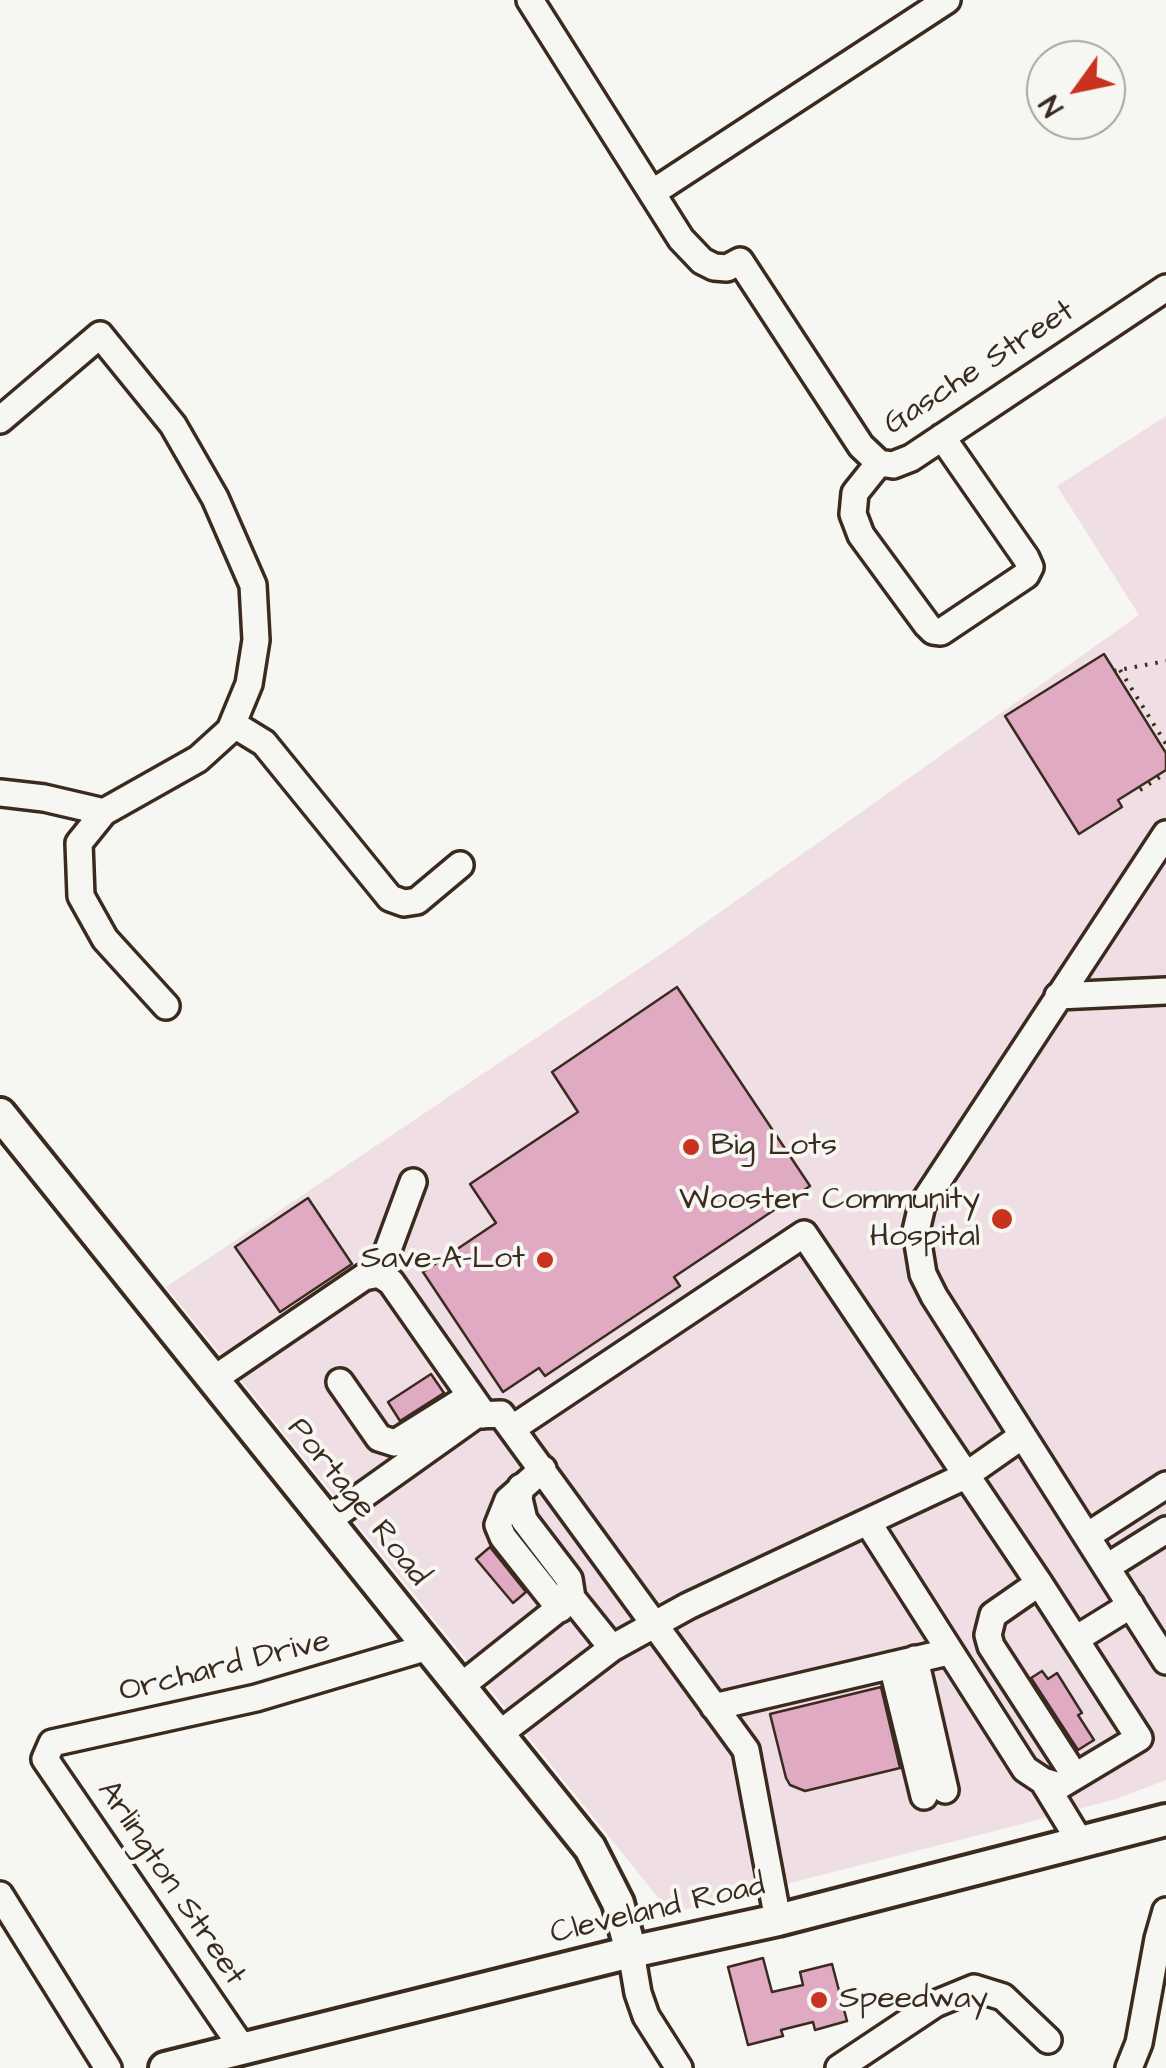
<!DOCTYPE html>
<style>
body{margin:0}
#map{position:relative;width:1166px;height:2068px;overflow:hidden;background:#f6f6f2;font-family:"Architects Daughter",sans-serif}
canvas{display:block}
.north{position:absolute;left:1026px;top:40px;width:100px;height:100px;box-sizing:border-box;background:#f6f6f2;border:2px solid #aba49d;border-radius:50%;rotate:237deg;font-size:28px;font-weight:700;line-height:40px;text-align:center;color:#3b2a1e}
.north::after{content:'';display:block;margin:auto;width:35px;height:45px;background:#c8321e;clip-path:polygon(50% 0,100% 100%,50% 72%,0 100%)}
</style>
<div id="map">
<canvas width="1166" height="2068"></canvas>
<div class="north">N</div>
</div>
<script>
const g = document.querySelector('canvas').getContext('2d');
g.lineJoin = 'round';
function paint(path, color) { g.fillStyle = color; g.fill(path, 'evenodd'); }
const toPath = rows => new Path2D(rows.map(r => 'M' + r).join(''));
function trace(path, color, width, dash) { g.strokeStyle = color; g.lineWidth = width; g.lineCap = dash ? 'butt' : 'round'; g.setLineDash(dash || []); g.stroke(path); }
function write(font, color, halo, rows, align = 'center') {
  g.font = font + ' "Architects Daughter",sans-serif'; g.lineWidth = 8; g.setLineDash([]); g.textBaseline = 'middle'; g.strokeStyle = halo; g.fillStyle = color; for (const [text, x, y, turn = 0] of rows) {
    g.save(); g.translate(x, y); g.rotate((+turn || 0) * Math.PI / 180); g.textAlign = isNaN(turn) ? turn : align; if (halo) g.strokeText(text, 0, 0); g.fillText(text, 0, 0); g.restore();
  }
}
paint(toPath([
 [1166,416,1166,1780,1116,1799,991,1832,683,1910,671,1910,664,1905,166,1287,664,952,1139,615,1057,486]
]), '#efdfe4');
const building = toPath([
 [1104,654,1166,753,1166,770,1118,800,1122,807,1079,834,1005,716,1104,654],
 [677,987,810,1186,674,1277,680,1286,545,1376,539,1368,503,1392,423,1272,496,1223,470,1184,578,1112,552,1072,677,987],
 [308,1198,352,1264,280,1312,235,1247,308,1198],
 [431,1374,444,1393,400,1421,388,1402,431,1374],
 [490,1547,526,1592,513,1603,476,1559,490,1547],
 [1042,1671,1048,1679,1057,1673,1082,1713,1078,1715,1094,1740,1078,1750,1031,1678,1042,1671],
 [881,1687,900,1768,805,1791,790,1785,786,1778,770,1714,881,1687],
 [763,1958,772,1992,803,1985,800,1972,832,1964,847,2021,815,2030,813,2022,781,2030,783,2036,748,2045,728,1967,763,1958]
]);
paint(building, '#dfaac2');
trace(building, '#3b2a1e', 2.5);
const minor = toPath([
 [530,0,681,239,702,261,714,267,727,268,740,261,861,446,879,463,893,465,911,458,1166,288],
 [652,193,947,0],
 [0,420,100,335,173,425,215,498,253,585,256,640,249,684,230,730,198,759,104,812,44,798,0,793],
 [879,463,855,493,853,514,861,535,927,625,933,631,941,632,1026,575,1030,567,1026,558,942,437],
 [233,724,264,743,390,898,404,903,417,901,460,865],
 [104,812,79,843,81,896,105,939,166,1006],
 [1166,834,922,1205,916,1231,923,1274,934,1296,1166,1661],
 [1058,996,1166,991],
 [379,1274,413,1182],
 [214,1379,364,1277,379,1274,391,1282,484,1415],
 [340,1382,379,1438,395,1443,470,1396],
 [513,1428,804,1234,1039,1583,1139,1738,1059,1786,1043,1781],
 [543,1469,508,1500,498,1525,503,1537,560,1609],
 [521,1487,519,1499,524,1520,569,1579,572,1598],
 [327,1521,476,1415,501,1414,746,1750,778,1920],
 [869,1524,1025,1769,1043,1781,1079,1840],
 [1087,1536,1166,1485],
 [1107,1567,1166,1530],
 [1039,1583,993,1615,988,1635,991,1646,1075,1776],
 [1076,1639,1131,1605],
 [915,1659,945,1790],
 [892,1665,924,1796],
 [460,1687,572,1598,612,1648],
 [714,1707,948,1652],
 [498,1735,612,1648,688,1606,965,1476,1022,1436],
 [0,1895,108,2068],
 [631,1952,638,1993,646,2016,679,2068],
 [241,2046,45,1759,52,1743,256,1698,428,1647],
 [839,2068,935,2004,974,1988,1003,1997,1048,2040],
 [1129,2068,1139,2043,1158,1939,1166,1911]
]);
const major = toPath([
 [0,1114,590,1848,618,1903,631,1952],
 [165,2068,631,1952,778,1920,1166,1820]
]);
trace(minor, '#3b2a1e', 32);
trace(major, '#3b2a1e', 38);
trace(toPath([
 [1120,670,1166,744],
 [1114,671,1166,661],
 [1140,790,1166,773]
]), '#3b2a1e', 4, [2.5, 8]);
trace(minor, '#f6f6f2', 25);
trace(major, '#f6f6f2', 30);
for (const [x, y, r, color] of [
 [691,1147,10,"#c8321e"],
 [1002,1219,12,"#c8321e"],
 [545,1260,10,"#c8321e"],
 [819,2000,10,"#c8321e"]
]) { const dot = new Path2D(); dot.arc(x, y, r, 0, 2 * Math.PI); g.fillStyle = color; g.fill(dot); trace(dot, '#f6f6f2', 4); }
write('32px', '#3b2a1e', '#f6f6f2', [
 ["Gasche Street",980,369,-33],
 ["Portage Road",357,1503,51],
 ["Orchard Drive",225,1668,-14],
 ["Arlington Street",170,1884,56],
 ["Cleveland Road",658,1911,-13]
]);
write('32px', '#3b2a1e', '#f6f6f2', [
 ["Big Lots",711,1147],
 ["Wooster Community",980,1201,"right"],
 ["Hospital",980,1238,"right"],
 ["Save-A-Lot",525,1260,"right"],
 ["Speedway",839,2000]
], 'left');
</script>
